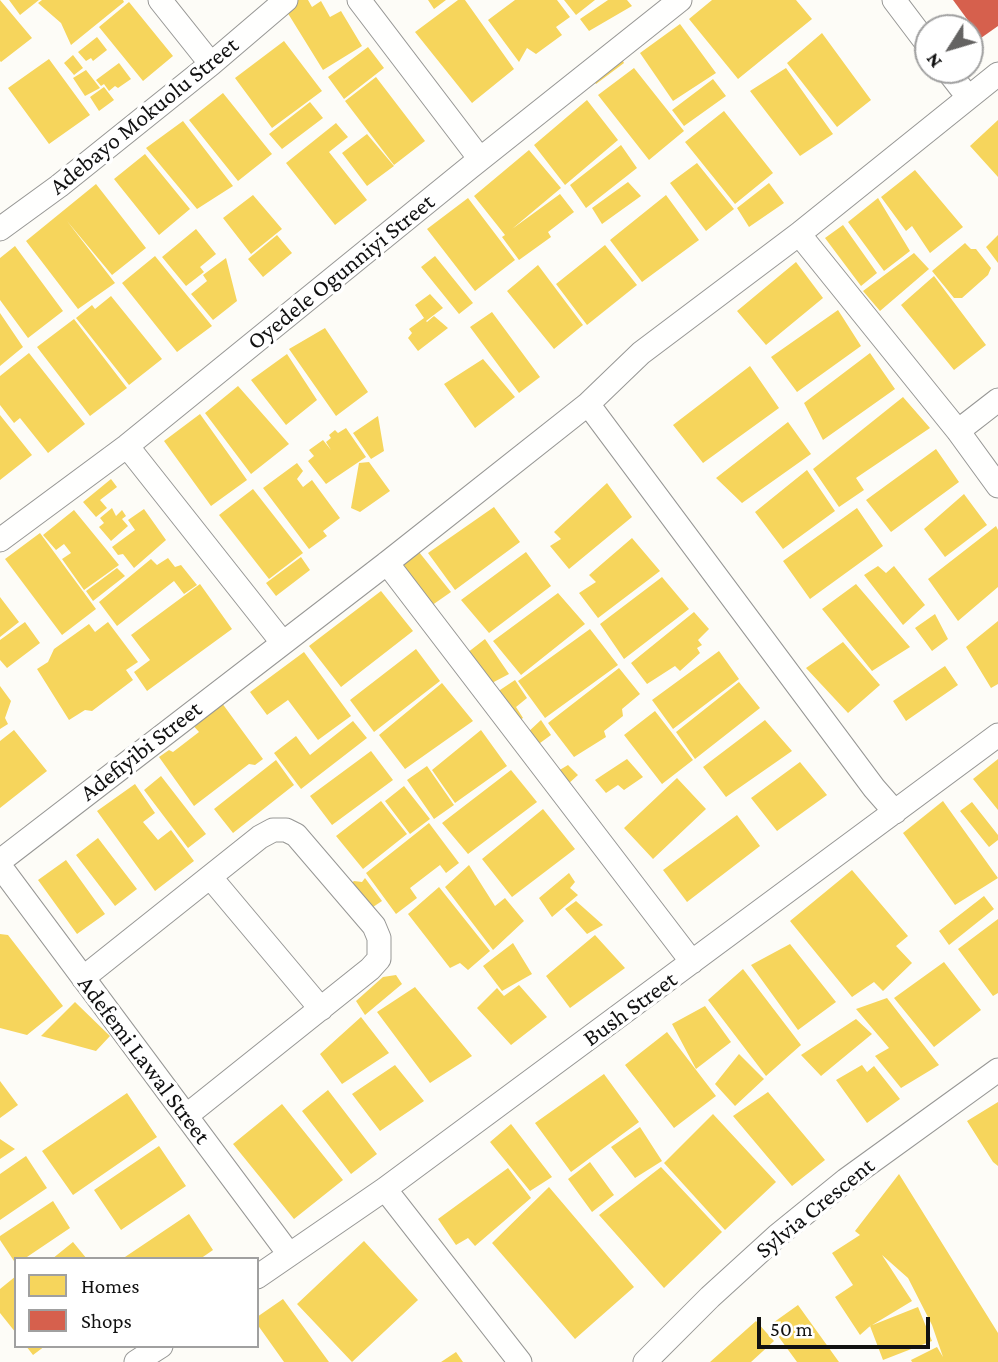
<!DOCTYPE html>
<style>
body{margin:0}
#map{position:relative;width:998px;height:1362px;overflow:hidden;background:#fdfcf7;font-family:"Crimson Pro",serif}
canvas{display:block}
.legend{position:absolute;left:14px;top:1257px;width:245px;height:91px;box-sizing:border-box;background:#fff;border:2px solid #a0a0a0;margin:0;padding:9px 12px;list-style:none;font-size:21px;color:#111}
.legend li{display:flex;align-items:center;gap:14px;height:35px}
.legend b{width:35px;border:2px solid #a0a0a0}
.north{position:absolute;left:914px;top:14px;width:70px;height:70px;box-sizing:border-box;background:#fff;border:2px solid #a0a0a0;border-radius:50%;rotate:233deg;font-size:19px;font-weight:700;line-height:28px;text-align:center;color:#111}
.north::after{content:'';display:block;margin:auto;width:24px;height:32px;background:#646362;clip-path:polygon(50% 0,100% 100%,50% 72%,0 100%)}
.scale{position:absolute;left:757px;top:1317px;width:173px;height:32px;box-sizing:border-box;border:4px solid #111;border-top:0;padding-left:9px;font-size:21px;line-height:24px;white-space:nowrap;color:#111;-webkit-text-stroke:5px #fff;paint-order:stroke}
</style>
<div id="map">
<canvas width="998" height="1362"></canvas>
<ul class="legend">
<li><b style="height:19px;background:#f6d55c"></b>Homes</li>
<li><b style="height:19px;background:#d6604d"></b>Shops</li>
</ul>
<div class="north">N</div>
<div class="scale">50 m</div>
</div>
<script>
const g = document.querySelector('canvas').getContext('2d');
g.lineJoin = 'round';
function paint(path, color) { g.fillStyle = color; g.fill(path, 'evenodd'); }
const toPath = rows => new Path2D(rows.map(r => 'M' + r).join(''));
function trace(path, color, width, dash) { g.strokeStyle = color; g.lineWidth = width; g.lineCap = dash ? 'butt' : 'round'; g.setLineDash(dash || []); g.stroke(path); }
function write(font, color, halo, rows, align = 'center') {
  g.font = font + ' "Crimson Pro",serif'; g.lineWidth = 7; g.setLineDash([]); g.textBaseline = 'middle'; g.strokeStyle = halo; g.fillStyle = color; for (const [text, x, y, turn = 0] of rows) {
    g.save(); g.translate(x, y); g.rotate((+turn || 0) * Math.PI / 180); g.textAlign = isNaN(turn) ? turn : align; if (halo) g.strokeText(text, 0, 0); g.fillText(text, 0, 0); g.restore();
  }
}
paint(toPath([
 [0,0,32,38,1,62,0,61],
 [9,0,39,0,20,15],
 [42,0,123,0,124,2,71,45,61,23,38,3],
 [295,0,308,0,312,7,321,1,330,17,341,11,362,46,323,70,284,7],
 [428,0,446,0,434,9],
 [458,0,465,0,514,69,472,103,415,32],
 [515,0,557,0,570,17,556,27,562,35,536,54,527,48,519,62,488,20],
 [564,0,595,0,576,15],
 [608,0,627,0,632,6,589,31,580,19],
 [712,0,796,0,812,19,738,79,689,19],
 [129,2,173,56,143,81,99,27],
 [680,24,716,73,673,101,640,53],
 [822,33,871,100,837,127,787,63],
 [97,37,107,50,93,61,91,58,86,61,78,52],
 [284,41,322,91,272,128,235,78],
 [368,47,384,68,344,99,328,77],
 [619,53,624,63,596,84,589,76],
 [73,55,83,68,74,75,64,63],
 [49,59,90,115,49,144,8,88],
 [119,63,131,79,118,88,115,86,109,91,104,84,101,86,96,80],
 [634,68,684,131,649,160,598,95],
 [786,68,833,134,800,156,750,91],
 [86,70,100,88,85,96,73,78],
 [376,77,425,141,394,165,345,101],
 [713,79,726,96,684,126,672,110],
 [104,87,114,100,99,111,90,97],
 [223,93,272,154,238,181,189,120],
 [587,100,618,140,565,185,534,145],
 [310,102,323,118,282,149,269,134],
 [724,111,773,173,735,204,685,142],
 [998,120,998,177,970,146],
 [183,121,233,186,197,209,146,148],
 [336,123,348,137,329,152,367,200,335,225,286,163],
 [367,134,394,166,367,186,342,153],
 [621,145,637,168,586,208,570,185],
 [529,150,561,188,512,229,560,194,574,212,548,232,551,237,519,260,502,237,505,235,474,196],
 [145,154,190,209,159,235,114,179],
 [697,163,734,209,706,231,670,183],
 [915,170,963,227,930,253,912,226,906,231,881,197],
 [628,182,641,196,602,224,592,208],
 [769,183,784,203,749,227,737,208],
 [96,184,146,248,112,275,67,221,115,283,78,309,26,241],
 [253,195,282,229,251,254,223,218],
 [666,195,699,240,642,282,610,240],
 [468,198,515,260,475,291,427,229],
 [878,198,910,251,884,271,848,222],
 [843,225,877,273,861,286,825,238],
 [196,229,216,254,200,267,204,272,186,286,162,257],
 [277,235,292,253,263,277,248,259],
 [998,235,998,263,986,247],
 [965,243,971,249,976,249,991,268,988,275,962,298,954,298,932,271],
 [605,245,637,285,587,325,556,284],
 [15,246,63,311,28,338,0,300,0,258],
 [914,253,929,269,880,311,863,291],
 [155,256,212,326,177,352,122,283],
 [435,256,473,303,459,314,421,267],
 [226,258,237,301,213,320,191,294,207,281,203,275],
 [796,262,823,298,766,345,737,311],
 [538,265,583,325,554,349,507,291],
 [934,276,986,345,954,370,901,305],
 [430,294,443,308,426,321,427,322,434,316,448,328,418,351,408,338,412,333,409,329,424,318,415,305],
 [111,296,162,359,129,385,76,318,92,305,95,309],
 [838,310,861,346,797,392,771,357],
 [492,312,540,377,519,393,470,327],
 [0,313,23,347,0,366],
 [74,319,127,388,90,416,37,347],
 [325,328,368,392,336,416,289,349],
 [29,353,85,424,48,453,20,418,14,423,0,405,0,376],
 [870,353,895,389,823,440,804,403],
 [287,354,317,400,286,425,251,380],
 [483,359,515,397,475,428,444,384],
 [750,366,779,408,703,463,673,425],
 [238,386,289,444,251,474,205,413],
 [903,397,930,428,856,478,864,490,839,507,813,469],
 [200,414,247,480,211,506,164,441],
 [0,415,32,455,0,480],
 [378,416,384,451,371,459,353,433],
 [788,422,811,454,742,503,716,478],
 [346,428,366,457,326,484,308,461,314,456,309,450,323,440,331,450,326,442,331,438,329,435,335,430,338,433],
 [936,449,959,482,891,532,866,500],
 [369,462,390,491,360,512,351,508,359,463],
 [297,463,303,471,297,479,303,487,312,480,340,518,323,531,327,536,309,549,263,488],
 [807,470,835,511,783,549,755,512],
 [111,479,117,487,100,500,107,508,96,517,83,502],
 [607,483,632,517,569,569,550,546,561,539,554,532],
 [253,489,303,553,269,579,219,515],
 [964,494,987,525,945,557,924,529],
 [494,507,520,542,455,590,428,553],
 [112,508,116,516,122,510,126,516,122,519,128,526,111,541,99,527,104,523,100,518],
 [857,508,883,546,810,599,783,561],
 [144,509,166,540,134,568,123,554,118,555,112,547,135,530,128,520],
 [74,510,119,565,84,590,62,559,71,553,64,544,56,550,43,535],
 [996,526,998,530,998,587,958,621,928,579],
 [40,533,96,609,62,635,5,559],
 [632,538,660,571,598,618,579,593,596,582,589,575],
 [419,552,451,592,428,608,401,567],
 [526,552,551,586,489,633,461,600],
 [301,557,310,570,276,596,266,583],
 [168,558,175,567,181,565,197,585,184,594,174,581,117,626,99,602,151,559,157,565],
 [878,566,886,573,894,566,925,605,903,625,864,575],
 [117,568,125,576,93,601,86,591],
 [662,577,689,609,624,659,600,624],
 [200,584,232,629,147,691,134,672,150,660,131,635],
 [856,584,910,647,872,671,822,609],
 [381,591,413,631,341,687,309,646],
 [558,593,585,624,521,675,493,641],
 [0,597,19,622,0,637],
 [694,612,709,629,698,640,702,645,697,648,700,653,680,671,675,666,647,684,631,663],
 [935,614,948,639,932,651,915,628],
 [998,621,998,684,991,688,966,647],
 [25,622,40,643,7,668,0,660,0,640],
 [108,622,138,662,126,670,133,680,92,711,85,710,69,720,37,669,48,662,54,649,89,624,95,632],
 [590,629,618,665,545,718,518,681],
 [485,639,509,674,490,684,467,653],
 [843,642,880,685,848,713,806,668],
 [416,649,440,681,374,732,350,700],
 [719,651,739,679,673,729,652,700],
 [304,652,351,716,318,740,288,700,267,715,250,692],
 [945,666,958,685,906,721,893,701],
 [619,668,640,694,622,709,623,716,604,731,606,737,574,757,548,723],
 [515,680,527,698,516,707,523,718,516,722,494,694],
 [739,682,760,708,695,759,676,732],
 [442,683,473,721,405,769,379,735],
 [0,686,11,701,5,718,8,724,0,729],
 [219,699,263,759,255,765,249,764,194,806,159,757,169,750,173,752,199,732,190,722],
 [655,711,693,760,662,784,624,735],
 [541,720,551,735,536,746,526,734],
 [765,720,792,751,726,797,703,767],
 [353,721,367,738,301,789,274,753,296,736,310,755],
 [14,730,47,771,0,808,0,741],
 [481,730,507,766,455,803,432,770],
 [371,751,393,780,332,825,310,796],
 [627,759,643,777,624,790,618,785,606,793,595,780],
 [998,759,998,810,973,779],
 [276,760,294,785,233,833,214,809],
 [800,762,827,795,777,831,751,798],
 [568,765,578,775,567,785,558,771],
 [427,766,454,805,434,819,407,780],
 [511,770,537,802,468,854,442,823],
 [161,776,206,834,188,848,144,790],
 [677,778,706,809,653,859,624,828],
 [135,784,155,813,143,822,158,840,171,830,194,861,155,891,97,811],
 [404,786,430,819,410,834,385,801],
 [381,801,407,834,363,869,336,836],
 [943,801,998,878,955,905,903,833],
 [972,802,998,835,998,840,989,847,960,811],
 [543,809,575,849,512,897,482,859],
 [737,815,760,846,687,902,663,870],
 [429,823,459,863,446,873,440,865,410,888,417,898,396,914,366,873],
 [98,838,137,889,115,906,76,855],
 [66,860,105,914,77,934,38,880],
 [469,865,495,906,505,898,524,921,493,950,445,887],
 [852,870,908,936,896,946,912,963,883,991,874,982,852,997,790,921],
 [569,873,575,882,570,888,578,895,552,917,539,898],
 [365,878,382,901,370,909,345,888,354,881,362,882],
 [439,887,490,951,468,970,460,963,450,968,408,914],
 [984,896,994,909,949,945,939,931],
 [576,901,603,925,587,934,565,909],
 [998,919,998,993,993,996,958,949],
 [0,934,8,935,63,1006,27,1035,0,1028],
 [595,935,625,968,570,1008,546,976],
 [513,943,532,974,502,991,483,966],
 [790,944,836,1002,798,1030,751,965],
 [944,962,981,1010,934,1047,894,998],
 [743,969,801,1045,766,1076,708,1000],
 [396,975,402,984,365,1015,356,1001,383,977],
 [519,985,547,1017,511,1045,477,1008,497,988,504,996],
 [415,987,472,1056,430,1083,377,1012],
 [887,998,939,1065,901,1088,875,1056,889,1048,856,1009],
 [75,1002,110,1036,96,1051,41,1036],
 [705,1006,731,1042,696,1069,672,1024],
 [361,1017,389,1053,342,1084,320,1054],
 [856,1019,872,1034,821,1076,801,1055],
 [667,1032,716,1096,674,1128,625,1065],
 [739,1054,764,1079,735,1106,715,1084],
 [395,1065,424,1101,380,1131,352,1094],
 [862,1065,867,1072,874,1066,900,1099,867,1123,836,1080],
 [604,1074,639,1122,571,1172,535,1123],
 [0,1081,18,1105,0,1118],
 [328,1090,377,1154,351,1174,302,1111],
 [768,1092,825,1160,792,1186,733,1116],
 [127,1093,157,1137,73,1195,42,1151],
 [998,1102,998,1166,993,1162,967,1121],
 [282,1104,343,1180,294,1219,233,1144],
 [713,1114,776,1182,725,1230,664,1163],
 [511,1124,552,1177,530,1191,490,1142],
 [640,1127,662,1161,635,1178,611,1147],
 [0,1139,15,1149,0,1159],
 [159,1146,186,1186,121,1230,94,1190],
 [26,1156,47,1188,0,1220,0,1174],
 [590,1162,614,1195,592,1212,568,1179],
 [661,1167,722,1232,664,1288,599,1215],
 [508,1168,531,1198,475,1246,468,1238,456,1245,438,1219],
 [899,1174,998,1333,998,1362,912,1362,911,1360,937,1347,943,1357,932,1325,908,1278,882,1255,912,1301,869,1327,860,1335,835,1297,853,1285,832,1253,860,1235,855,1231],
 [549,1187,634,1287,575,1339,492,1243],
 [53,1201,70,1228,24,1259,16,1259,16,1264,0,1240,0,1236],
 [189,1214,213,1250,200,1259,122,1259],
 [364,1241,418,1300,352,1362,297,1304],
 [73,1242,87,1259,52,1259],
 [16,1276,16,1333,0,1313,0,1289],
 [283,1299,329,1362,284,1362,257,1324,257,1317],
 [798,1305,839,1362,797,1362,770,1325],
 [918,1307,932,1341,883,1360,870,1326],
 [756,1321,774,1341,751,1362,710,1362],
 [26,1346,45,1346,33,1355],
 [456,1352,463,1362,441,1362]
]), '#f6d55c');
paint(toPath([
 [953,0,998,0,998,26,981,38]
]), '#d6604d');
const minor = toPath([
 [160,0,211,64],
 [359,0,480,159],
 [894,0,928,45],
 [947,70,968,97],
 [0,229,59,186,211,64,286,0],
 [799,234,958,431,998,486],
 [588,404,874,788,895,812],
 [958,431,998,400],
 [127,446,282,642],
 [0,540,127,446,469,168,680,0],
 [387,563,692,962],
 [0,861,387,563,588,404,641,353,799,234,998,74],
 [0,866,289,1254],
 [211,878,321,1009],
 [83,978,260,837,273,830,286,830,296,835,374,926,379,938,379,959,370,969,186,1116],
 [385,1189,520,1362],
 [257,1277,385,1189,998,735],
 [136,1362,161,1346],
 [645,1362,710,1297,777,1236,846,1180,998,1070]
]);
trace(minor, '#979795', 25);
trace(minor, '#fffffe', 23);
write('24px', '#111', '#fff', [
 ["Adebayo Mokuolu Street",144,116,-39],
 ["Oyedele Ogunniyi Street",341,272,-39],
 ["Adefiyibi Street",141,751,-38],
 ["Bush Street",630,1009,-36],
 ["Adefemi Lawal Street",144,1060,53],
 ["Sylvia Crescent",815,1208,-39]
]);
</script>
